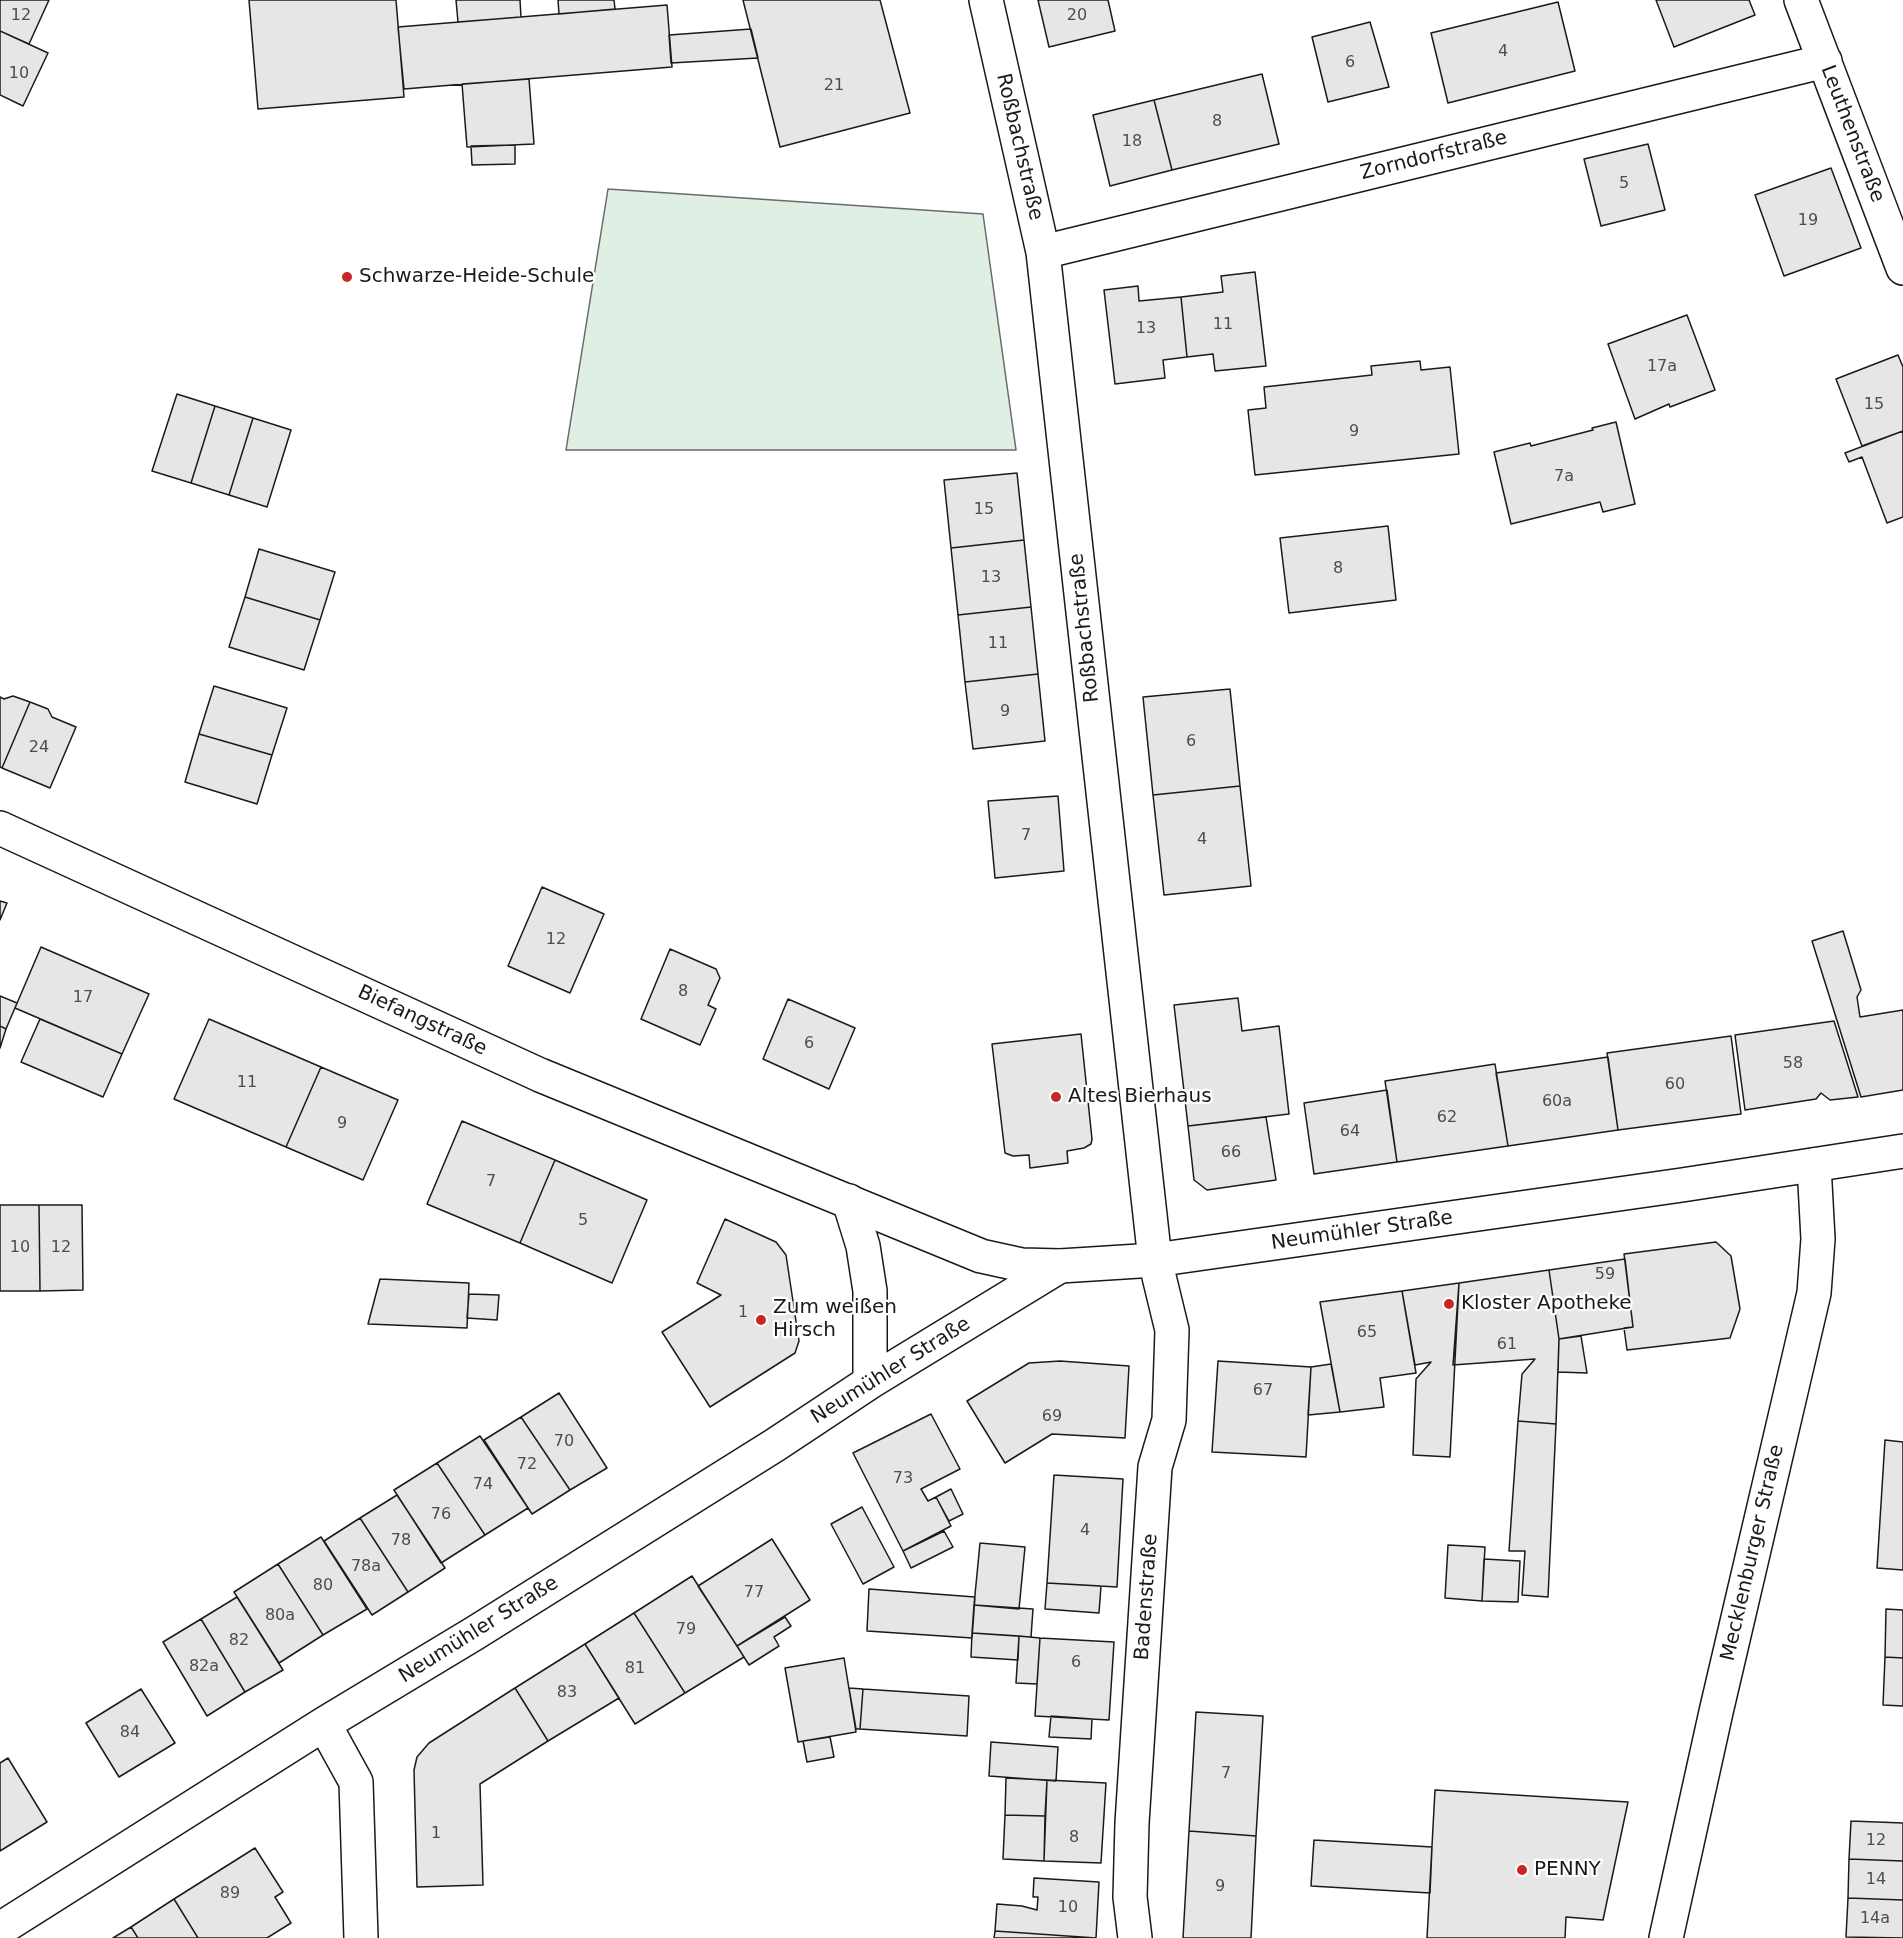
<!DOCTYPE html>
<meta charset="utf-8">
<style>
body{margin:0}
canvas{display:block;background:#fff}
</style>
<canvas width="1903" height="1938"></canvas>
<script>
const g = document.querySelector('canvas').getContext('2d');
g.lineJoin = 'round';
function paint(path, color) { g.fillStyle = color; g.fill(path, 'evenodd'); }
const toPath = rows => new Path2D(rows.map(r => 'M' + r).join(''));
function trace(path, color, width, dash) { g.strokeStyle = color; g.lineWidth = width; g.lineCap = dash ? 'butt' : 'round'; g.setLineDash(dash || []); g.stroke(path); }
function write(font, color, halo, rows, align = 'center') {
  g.font = font + ' "DejaVu Sans",sans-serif'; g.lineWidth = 4.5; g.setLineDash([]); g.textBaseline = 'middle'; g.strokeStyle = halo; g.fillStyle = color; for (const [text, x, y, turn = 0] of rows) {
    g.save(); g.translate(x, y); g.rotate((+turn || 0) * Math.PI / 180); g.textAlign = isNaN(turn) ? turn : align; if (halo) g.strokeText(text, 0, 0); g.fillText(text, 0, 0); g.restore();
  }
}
const green = toPath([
 [608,189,983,214,1016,450,566,450,608,189]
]);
paint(green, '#e0efe3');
trace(green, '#6a6a6a', 1.5);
const building = toPath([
 [0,0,49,0,29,44,0,31,0,0],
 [249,0,396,0,404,97,258,109,249,0],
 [456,0,520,0,521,17,458,22,456,0],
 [558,0,614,0,615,9,559,14,558,0],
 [743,0,880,0,910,113,780,147,743,0],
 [1038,0,1108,0,1115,31,1049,47,1038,0],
 [1656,0,1749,0,1755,15,1674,47,1656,0],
 [1558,2,1575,71,1448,103,1431,33,1558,2],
 [667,5,672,67,404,89,398,27,667,5],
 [1370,22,1389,87,1328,102,1312,37,1370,22],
 [751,29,758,58,671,63,669,35,751,29],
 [0,31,48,53,23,106,0,95,0,31],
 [1262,74,1279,144,1172,170,1154,100,1262,74],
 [529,79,534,144,467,147,462,84,529,79],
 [1154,100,1172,170,1110,186,1093,115,1154,100],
 [1648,144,1665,210,1601,226,1584,159,1648,144],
 [515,145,515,164,472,165,471,146,515,145],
 [1831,168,1861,248,1784,276,1755,195,1831,168],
 [1255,272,1266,366,1215,371,1213,354,1187,357,1181,297,1223,292,1221,276,1255,272],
 [1138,286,1139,301,1181,297,1187,357,1163,360,1165,378,1115,384,1104,290,1138,286],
 [1687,315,1715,390,1670,407,1669,404,1635,419,1608,344,1687,315],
 [1898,355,1903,367,1903,431,1862,446,1836,379,1898,355],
 [1420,361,1421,370,1450,367,1459,454,1255,475,1248,410,1266,408,1264,387,1372,375,1371,366,1420,361],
 [177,394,215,406,191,483,152,471,177,394],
 [215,406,253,418,229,495,191,483,215,406],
 [253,418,291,430,267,507,229,495,253,418],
 [1616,422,1635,504,1603,512,1600,502,1511,524,1494,452,1530,443,1531,446,1593,430,1592,428,1616,422],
 [1903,431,1903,517,1887,523,1862,457,1849,462,1845,453,1903,431],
 [1017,473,1024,540,951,548,944,480,1017,473],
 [1388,526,1396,600,1289,613,1280,538,1388,526],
 [1024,540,1031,607,958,615,951,548,1024,540],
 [259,549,335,572,320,620,245,597,259,549],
 [245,597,320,620,304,670,229,647,245,597],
 [1031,607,1038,674,965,682,958,615,1031,607],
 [1038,674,1045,741,973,749,965,682,1038,674],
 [214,686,287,708,272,755,199,734,214,686],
 [1230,689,1240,786,1153,795,1143,697,1230,689],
 [13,696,30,702,2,768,0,767,0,697,4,699,13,696],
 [30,702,48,709,52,717,76,727,50,788,2,768,30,702],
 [199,734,272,755,257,804,185,782,199,734],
 [1240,786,1251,886,1164,895,1153,795,1240,786],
 [1058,796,1064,871,995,878,988,801,1058,796],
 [542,887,604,914,570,993,508,966,542,887],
 [0,901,7,903,0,920,0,901],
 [1843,931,1861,990,1857,997,1860,1017,1903,1010,1903,1090,1861,1097,1812,941,1843,931],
 [41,947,149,994,122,1054,15,1008,41,947],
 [670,949,716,969,720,978,708,1005,716,1009,700,1045,641,1019,670,949],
 [0,996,17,1003,6,1029,0,1026,0,996],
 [1238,998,1242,1031,1279,1026,1289,1114,1188,1126,1174,1005,1238,998],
 [788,999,855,1028,829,1089,763,1059,788,999],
 [40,1019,122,1054,103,1097,21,1062,40,1019],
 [209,1019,321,1067,286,1147,174,1099,209,1019],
 [1834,1021,1858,1097,1830,1100,1821,1093,1816,1099,1745,1110,1735,1035,1834,1021],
 [0,1026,6,1029,0,1048,0,1026],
 [1081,1034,1092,1139,1091,1144,1084,1148,1067,1151,1068,1163,1030,1168,1029,1155,1013,1156,1005,1153,992,1044,1081,1034],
 [1731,1036,1741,1114,1618,1130,1607,1053,1731,1036],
 [1608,1057,1618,1130,1508,1146,1496,1073,1608,1057],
 [1495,1064,1508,1146,1397,1162,1385,1081,1495,1064],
 [321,1067,398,1100,363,1180,286,1147,321,1067],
 [1387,1090,1397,1162,1314,1174,1304,1103,1387,1090],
 [1266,1117,1276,1180,1207,1190,1194,1180,1188,1126,1266,1117],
 [462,1121,555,1160,520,1243,427,1204,462,1121],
 [555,1160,647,1200,612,1283,520,1243,555,1160],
 [0,1205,39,1205,40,1291,0,1291,0,1205],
 [39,1205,82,1205,83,1290,40,1291,39,1205],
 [725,1219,776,1242,786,1255,799,1341,795,1353,710,1407,662,1332,721,1295,697,1283,725,1219],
 [1716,1242,1731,1256,1740,1309,1730,1338,1627,1350,1624,1328,1633,1327,1624,1254,1716,1242],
 [1625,1259,1633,1327,1559,1339,1549,1270,1625,1259],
 [1549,1270,1559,1339,1556,1424,1518,1421,1522,1374,1535,1359,1453,1365,1459,1283,1549,1270],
 [380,1279,469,1283,467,1328,368,1324,380,1279],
 [1459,1283,1450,1457,1413,1455,1416,1379,1431,1362,1415,1365,1402,1291,1459,1283],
 [1402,1291,1416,1373,1380,1378,1384,1407,1340,1412,1320,1302,1402,1291],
 [469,1294,499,1295,497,1320,467,1318,469,1294],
 [1581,1336,1587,1373,1558,1372,1559,1339,1581,1336],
 [1060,1361,1129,1366,1125,1438,1052,1434,1005,1463,967,1401,1029,1363,1060,1361],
 [1218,1361,1311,1367,1306,1457,1212,1452,1218,1361],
 [1331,1364,1340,1412,1308,1415,1311,1367,1331,1364],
 [559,1393,607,1468,570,1490,521,1417,559,1393],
 [931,1414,960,1469,921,1489,928,1501,936,1497,951,1526,903,1551,853,1453,931,1414],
 [521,1417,570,1490,532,1514,484,1440,521,1417],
 [1518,1421,1556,1424,1548,1597,1522,1595,1525,1551,1509,1551,1518,1421],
 [480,1436,528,1508,485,1535,437,1463,480,1436],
 [1885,1440,1903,1442,1903,1570,1877,1568,1885,1440],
 [437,1463,485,1535,441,1563,394,1490,437,1463],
 [1054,1475,1123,1479,1117,1587,1047,1583,1054,1475],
 [951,1489,963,1514,949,1521,936,1497,951,1489],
 [397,1495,445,1568,408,1592,360,1518,397,1495],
 [862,1507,894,1567,863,1584,831,1524,862,1507],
 [360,1518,408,1592,372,1615,324,1541,360,1518],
 [944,1531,953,1547,911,1568,903,1551,944,1531],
 [321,1537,367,1609,323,1635,278,1564,321,1537],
 [772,1539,810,1600,737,1646,698,1586,772,1539],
 [980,1543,1025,1547,1019,1609,974,1605,980,1543],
 [1448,1545,1485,1547,1482,1601,1445,1598,1448,1545],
 [1484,1559,1520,1561,1518,1602,1482,1601,1484,1559],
 [278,1564,323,1635,279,1663,234,1592,278,1564],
 [692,1576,744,1657,685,1693,634,1613,692,1576],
 [1047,1583,1101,1586,1099,1613,1045,1609,1047,1583],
 [869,1589,975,1597,972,1638,867,1631,869,1589],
 [237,1597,283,1670,245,1692,201,1619,237,1597],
 [974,1605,1033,1609,1031,1637,972,1633,974,1605],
 [1886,1609,1903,1610,1903,1658,1885,1657,1886,1609],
 [634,1613,685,1693,635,1724,585,1644,634,1613],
 [785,1617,791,1626,774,1637,779,1646,749,1665,737,1646,785,1617],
 [201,1619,245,1692,207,1716,163,1642,201,1619],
 [972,1633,1019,1636,1018,1660,971,1657,972,1633],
 [1019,1636,1040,1638,1037,1684,1016,1683,1019,1636],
 [1040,1638,1114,1642,1109,1720,1035,1716,1040,1638],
 [585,1644,619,1698,548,1741,515,1688,585,1644],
 [1885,1657,1903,1658,1903,1706,1883,1705,1885,1657],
 [844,1658,856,1732,798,1742,785,1668,844,1658],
 [515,1688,548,1741,480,1784,483,1885,417,1887,414,1770,417,1757,429,1743,515,1688],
 [849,1688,863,1689,860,1729,856,1729,849,1688],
 [141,1689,175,1743,119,1777,86,1723,141,1689],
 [863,1689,969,1696,967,1736,860,1729,863,1689],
 [1196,1712,1263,1716,1256,1836,1189,1831,1196,1712],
 [1051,1716,1092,1719,1091,1739,1049,1737,1051,1716],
 [830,1737,834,1757,807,1762,803,1741,830,1737],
 [991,1742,1058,1747,1056,1781,989,1776,991,1742],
 [8,1758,47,1822,0,1851,0,1763,8,1758],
 [1006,1778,1047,1780,1045,1816,1005,1815,1006,1778],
 [1047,1780,1106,1783,1101,1863,1044,1861,1047,1780],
 [1435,1790,1628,1802,1603,1920,1566,1917,1565,1938,1427,1938,1435,1790],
 [1005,1815,1045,1816,1044,1861,1003,1859,1005,1815],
 [1851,1821,1903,1823,1903,1861,1849,1859,1851,1821],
 [1189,1831,1256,1836,1251,1938,1183,1938,1189,1831],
 [1314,1840,1432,1847,1430,1893,1311,1886,1314,1840],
 [255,1848,283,1892,275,1897,291,1923,267,1938,198,1938,174,1899,255,1848],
 [1849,1859,1903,1861,1903,1900,1848,1898,1849,1859],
 [1034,1878,1099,1882,1096,1938,995,1931,997,1904,1022,1906,1037,1910,1038,1897,1033,1897,1034,1878],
 [1848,1898,1903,1900,1903,1938,1846,1937,1848,1898],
 [174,1899,198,1938,138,1938,131,1927,174,1899],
 [131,1927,138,1938,113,1938,131,1927],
 [995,1931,1096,1938,994,1938,995,1931]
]);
paint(building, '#e6e6e6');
trace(building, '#1a1a1a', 1.5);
const minor = toPath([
 [986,0,1043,252,1155,1260,1172,1330,1169,1420,1155,1467,1132,1823,1130,1897,1135,1938],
 [1801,0,1903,268],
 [1043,252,1825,61],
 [849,1201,863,1246,870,1291,870,1382],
 [324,1724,356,1782,361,1938],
 [0,1929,324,1724,475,1633,775,1445,870,1382,1060,1266],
 [1666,1938,1716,1712,1814,1293,1818,1239,1814,1165]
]);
const major = toPath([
 [0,828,540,1075,981,1256,1022,1265,1060,1266,1155,1260,1682,1185,1903,1151]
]);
trace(minor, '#1a1a1a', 36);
trace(major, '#1a1a1a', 36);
trace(minor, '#fff', 33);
trace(major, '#fff', 33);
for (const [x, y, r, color] of [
 [347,277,6,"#c62828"],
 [1056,1097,6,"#c62828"],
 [1449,1304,6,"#c62828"],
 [761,1320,6,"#c62828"],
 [1522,1870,6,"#c62828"]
]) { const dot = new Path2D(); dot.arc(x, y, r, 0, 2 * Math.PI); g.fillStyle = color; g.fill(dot); trace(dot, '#fff', 2); }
write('16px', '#4d4d4d', null, [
 ["12",21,16],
 ["20",1077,16],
 ["4",1503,52],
 ["6",1350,63],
 ["10",19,74],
 ["21",834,86],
 ["8",1217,122],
 ["18",1132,142],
 ["5",1624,184],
 ["19",1808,221],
 ["11",1223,325],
 ["13",1146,329],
 ["17a",1662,367],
 ["15",1874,405],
 ["9",1354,432],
 ["7a",1564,477],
 ["15",984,510],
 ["8",1338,569],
 ["13",991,578],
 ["11",998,644],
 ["9",1005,712],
 ["6",1191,742],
 ["24",39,748],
 ["7",1026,836],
 ["4",1202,840],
 ["12",556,940],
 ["8",683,992],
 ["17",83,998],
 ["6",809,1044],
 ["58",1793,1064],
 ["11",247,1083],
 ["60",1675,1085],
 ["60a",1557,1102],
 ["62",1447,1118],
 ["9",342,1124],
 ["64",1350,1132],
 ["66",1231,1153],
 ["7",491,1182],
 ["5",583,1221],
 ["10",20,1248],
 ["12",61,1248],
 ["59",1605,1275],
 ["1",743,1313],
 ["65",1367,1333],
 ["61",1507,1345],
 ["67",1263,1391],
 ["69",1052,1417],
 ["70",564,1442],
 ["72",527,1465],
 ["73",903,1479],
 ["74",483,1485],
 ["76",441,1515],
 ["4",1085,1531],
 ["78",401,1541],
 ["78a",366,1567],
 ["80",323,1586],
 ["77",754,1593],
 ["80a",280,1616],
 ["79",686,1630],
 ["82",239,1641],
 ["6",1076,1663],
 ["82a",204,1667],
 ["81",635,1669],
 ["83",567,1693],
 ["84",130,1733],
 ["7",1226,1774],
 ["1",436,1834],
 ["8",1074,1838],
 ["12",1876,1841],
 ["14",1876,1880],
 ["9",1220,1887],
 ["89",230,1894],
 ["10",1068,1908],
 ["14a",1875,1919]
]);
write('20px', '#1a1a1a', '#fff', [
 ["Leuthenstraße",1852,134,69],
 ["Roßbachstraße",1019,147,77],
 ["Zorndorfstraße",1434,156,-14],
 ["Roßbachstraße",1085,628,-96],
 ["Biefangstraße",422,1021,25],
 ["Neumühler Straße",1362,1231,-8],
 ["Neumühler Straße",891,1371,-32],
 ["Mecklenburger Straße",1753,1553,-77],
 ["Badenstraße",1147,1597,-86],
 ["Neumühler Straße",479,1630,-32]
]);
write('20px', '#1a1a1a', '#fff', [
 ["Schwarze-Heide-Schule",359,277],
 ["Altes Bierhaus",1068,1097],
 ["Kloster Apotheke",1461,1304],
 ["Zum weißen",773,1308],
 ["Hirsch",773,1331],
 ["PENNY",1534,1870]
], 'left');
</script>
